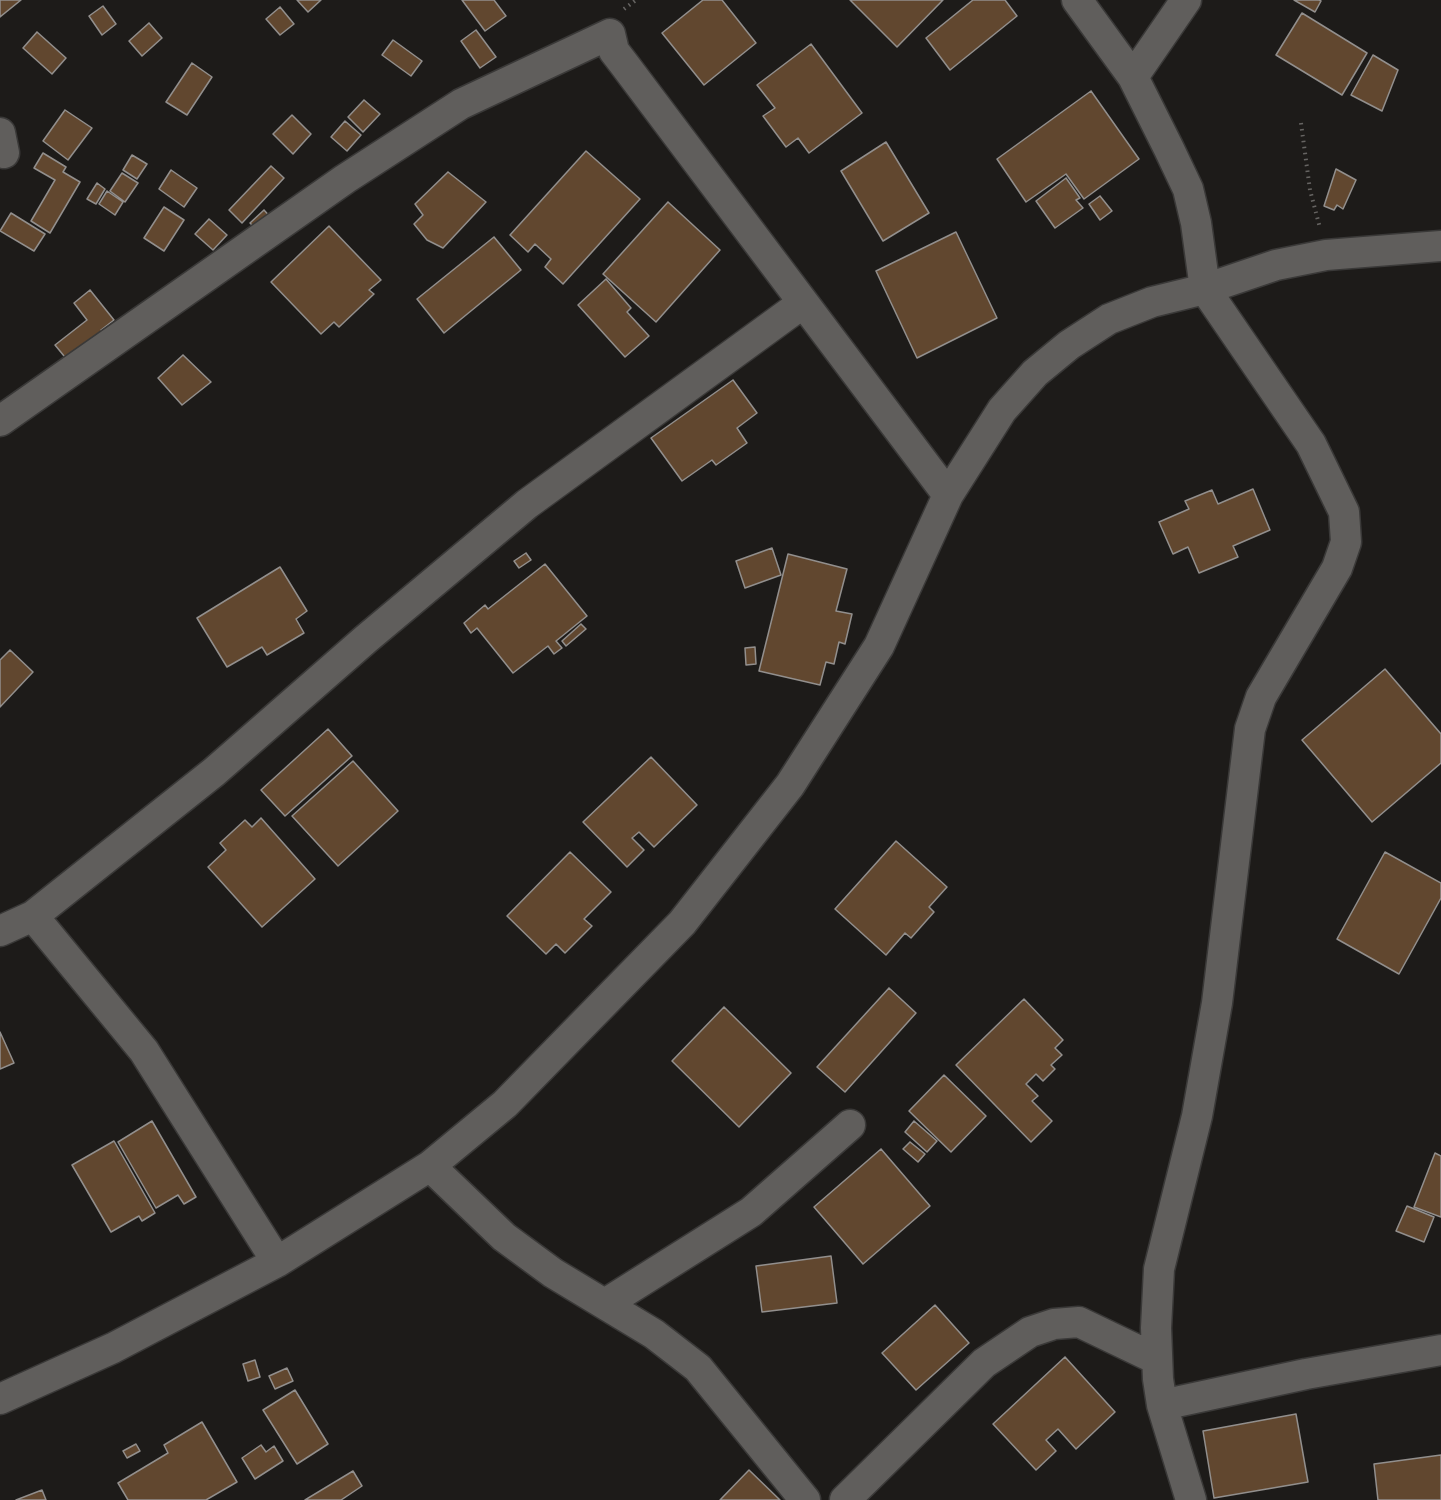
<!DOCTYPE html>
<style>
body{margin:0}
canvas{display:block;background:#1d1b19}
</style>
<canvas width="1441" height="1500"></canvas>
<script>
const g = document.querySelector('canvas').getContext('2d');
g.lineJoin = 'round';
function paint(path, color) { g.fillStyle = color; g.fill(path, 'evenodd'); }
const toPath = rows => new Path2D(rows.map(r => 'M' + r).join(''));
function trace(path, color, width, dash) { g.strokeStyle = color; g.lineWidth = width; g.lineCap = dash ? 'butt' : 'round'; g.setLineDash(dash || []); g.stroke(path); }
const building = toPath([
 [0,0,21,0,0,17,0,0],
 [297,0,321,0,308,12,297,0],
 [462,0,494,0,506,16,485,31,462,0],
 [703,0,722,0,756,43,704,85,662,33,703,0],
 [850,0,943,0,897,47,850,0],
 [973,0,1005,0,1017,16,950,70,926,38,973,0],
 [1294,0,1319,0,1321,1,1315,12,1294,0],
 [103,6,116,24,102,35,89,16,103,6],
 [280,7,294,24,280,35,266,19,280,7],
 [1302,13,1367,53,1342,95,1276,55,1302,13],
 [149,23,162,38,142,56,129,41,149,23],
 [476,30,496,57,480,68,461,41,476,30],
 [37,32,66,58,52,74,23,48,37,32],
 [393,40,422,61,411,76,382,55,393,40],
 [811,44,862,113,809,153,798,138,786,147,763,116,775,108,757,85,811,44],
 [1373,55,1398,70,1382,111,1351,95,1373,55],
 [192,63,212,77,187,115,166,102,192,63],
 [1091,91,1139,159,1084,199,1066,174,1026,202,997,159,1091,91],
 [364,100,380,114,363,132,348,117,364,100],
 [65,110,92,128,68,160,43,141,65,110],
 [292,115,311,134,293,154,273,134,292,115],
 [345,121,361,135,347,151,331,137,345,121],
 [886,142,929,213,883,241,841,171,886,142],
 [586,151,640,199,563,284,545,267,551,259,535,244,528,252,510,235,586,151],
 [43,153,66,167,63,172,80,182,50,233,31,221,55,180,34,168,43,153],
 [132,155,147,164,137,179,123,170,132,155],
 [271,166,284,178,242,223,229,210,271,166],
 [1336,169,1356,180,1343,209,1337,205,1334,210,1324,206,1336,169],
 [171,170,197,188,184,207,159,189,171,170],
 [448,172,486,202,443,248,427,240,414,224,423,215,415,204,448,172],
 [122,173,138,183,125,202,110,191,122,173],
 [1066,178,1080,198,1076,200,1083,208,1055,228,1036,201,1066,178],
 [97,183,105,189,96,204,87,199,97,183],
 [107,191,123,202,115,215,99,204,107,191],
 [1100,196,1112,211,1100,220,1089,204,1100,196],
 [668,202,720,250,656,322,603,274,668,202],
 [164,207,184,220,164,251,144,238,164,207],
 [264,210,272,219,259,232,250,223,264,210],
 [11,213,45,234,34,251,0,231,11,213],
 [209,219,227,235,213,250,195,234,209,219],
 [329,226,381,280,369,290,374,294,339,327,334,322,321,334,271,282,329,226],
 [956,232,997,318,917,358,876,271,956,232],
 [494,237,521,270,444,333,417,299,494,237],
 [606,279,631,308,627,312,649,336,625,357,578,305,606,279],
 [90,290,114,320,101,330,104,334,69,362,55,345,87,320,74,303,90,290],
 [183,355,211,382,182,405,158,378,183,355],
 [733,380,757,413,737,428,747,443,716,465,712,460,682,481,651,438,733,380],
 [1253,489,1270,530,1233,546,1238,557,1199,573,1188,547,1173,554,1159,522,1189,509,1185,501,1212,490,1218,504,1253,489],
 [772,548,781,575,745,588,736,561,772,548],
 [526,553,531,560,519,568,514,561,526,553],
 [788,554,847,569,836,611,852,614,845,644,839,642,834,664,826,662,820,685,759,671,788,554],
 [545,564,587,616,556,641,562,648,554,654,548,646,513,673,477,628,471,633,464,623,485,605,488,609,545,564],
 [280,567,307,611,296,619,304,633,267,655,262,647,227,667,197,618,280,567],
 [581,624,586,629,566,646,562,641,581,624],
 [755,647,756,664,746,665,745,648,755,647],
 [10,650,33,672,0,707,0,660,10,650],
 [1385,669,1441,734,1441,763,1372,822,1302,740,1385,669],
 [328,729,352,756,285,816,261,790,328,729],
 [651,757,697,805,654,847,639,832,632,838,644,850,627,867,583,822,651,757],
 [353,761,398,811,338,866,292,816,353,761],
 [261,818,315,879,262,927,208,867,226,850,220,843,245,820,252,827,261,818],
 [896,841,947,887,929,907,934,912,911,938,905,933,886,955,835,909,896,841],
 [570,852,611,892,584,919,592,926,565,953,556,944,546,954,507,916,570,852],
 [1385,852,1441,883,1441,898,1399,974,1337,939,1385,852],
 [889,988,916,1013,845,1092,817,1067,889,988],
 [1024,999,1063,1040,1055,1048,1062,1055,1051,1065,1055,1069,1043,1081,1036,1074,1026,1084,1038,1096,1032,1101,1052,1121,1031,1142,956,1065,1024,999],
 [724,1007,791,1073,739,1127,672,1061,724,1007],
 [0,1032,14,1063,0,1069,0,1032],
 [944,1075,986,1116,951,1152,909,1111,944,1075],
 [152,1121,196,1197,184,1204,178,1195,156,1208,118,1142,152,1121],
 [914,1121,937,1141,927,1152,905,1132,914,1121],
 [114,1141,155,1213,142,1221,139,1216,111,1232,72,1165,114,1141],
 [910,1142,925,1154,918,1162,903,1149,910,1142],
 [881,1149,930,1206,863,1264,814,1207,881,1149],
 [1435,1153,1441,1156,1441,1217,1414,1207,1435,1153],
 [1407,1206,1434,1217,1424,1242,1396,1231,1407,1206],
 [831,1256,837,1303,762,1312,756,1266,831,1256],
 [935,1305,969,1343,916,1390,882,1353,935,1305],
 [1065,1357,1115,1412,1076,1449,1058,1429,1046,1440,1056,1451,1036,1470,993,1424,1065,1357],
 [255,1360,260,1377,248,1381,243,1364,255,1360],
 [287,1368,293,1381,275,1389,269,1376,287,1368],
 [295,1390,328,1444,297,1464,263,1410,295,1390],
 [1296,1414,1308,1482,1214,1498,1203,1431,1296,1414],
 [202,1422,237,1482,206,1500,128,1500,118,1483,168,1453,164,1445,202,1422],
 [136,1444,140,1451,127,1458,123,1451,136,1444],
 [261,1445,266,1452,274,1446,283,1461,255,1479,242,1458,261,1445],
 [1441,1455,1441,1500,1378,1500,1374,1464,1441,1455],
 [749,1470,780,1500,720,1500,749,1470],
 [353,1471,362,1486,341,1500,305,1500,353,1471],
 [42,1490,46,1500,16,1500,42,1490]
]);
paint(building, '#61472f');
trace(building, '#928f8d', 1.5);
const street = toPath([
 [1077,0,1133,77,1169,149,1188,189,1196,223,1205,289,1311,444,1344,512,1346,542,1337,568,1261,697,1250,729,1217,1003,1197,1116,1159,1269,1156,1328,1158,1379,1162,1405,1191,1500],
 [1133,77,1186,0],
 [0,133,4,153],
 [0,421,345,179,461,104,610,34,614,51,624,64,948,495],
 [33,916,144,1051,277,1262],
 [0,931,33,916,214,772,366,639,527,504,803,303],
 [430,1166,504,1237,553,1273,654,1334,698,1368,805,1500],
 [605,1304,751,1212,850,1125],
 [0,1399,113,1348,277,1262,430,1166,505,1104,682,923,790,785,879,646,948,495,1002,410,1035,373,1069,345,1109,319,1152,302,1205,289,1276,265,1326,255,1441,246],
 [1162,1405,1306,1374,1441,1350],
 [845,1500,984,1363,1030,1332,1054,1324,1079,1322,1156,1359]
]);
trace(street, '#3a3938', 33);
trace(toPath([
 [624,9,636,0],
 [1301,123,1310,190,1320,228]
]), '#666462', 4, [1.5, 4.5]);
trace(street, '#605e5c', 30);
</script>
